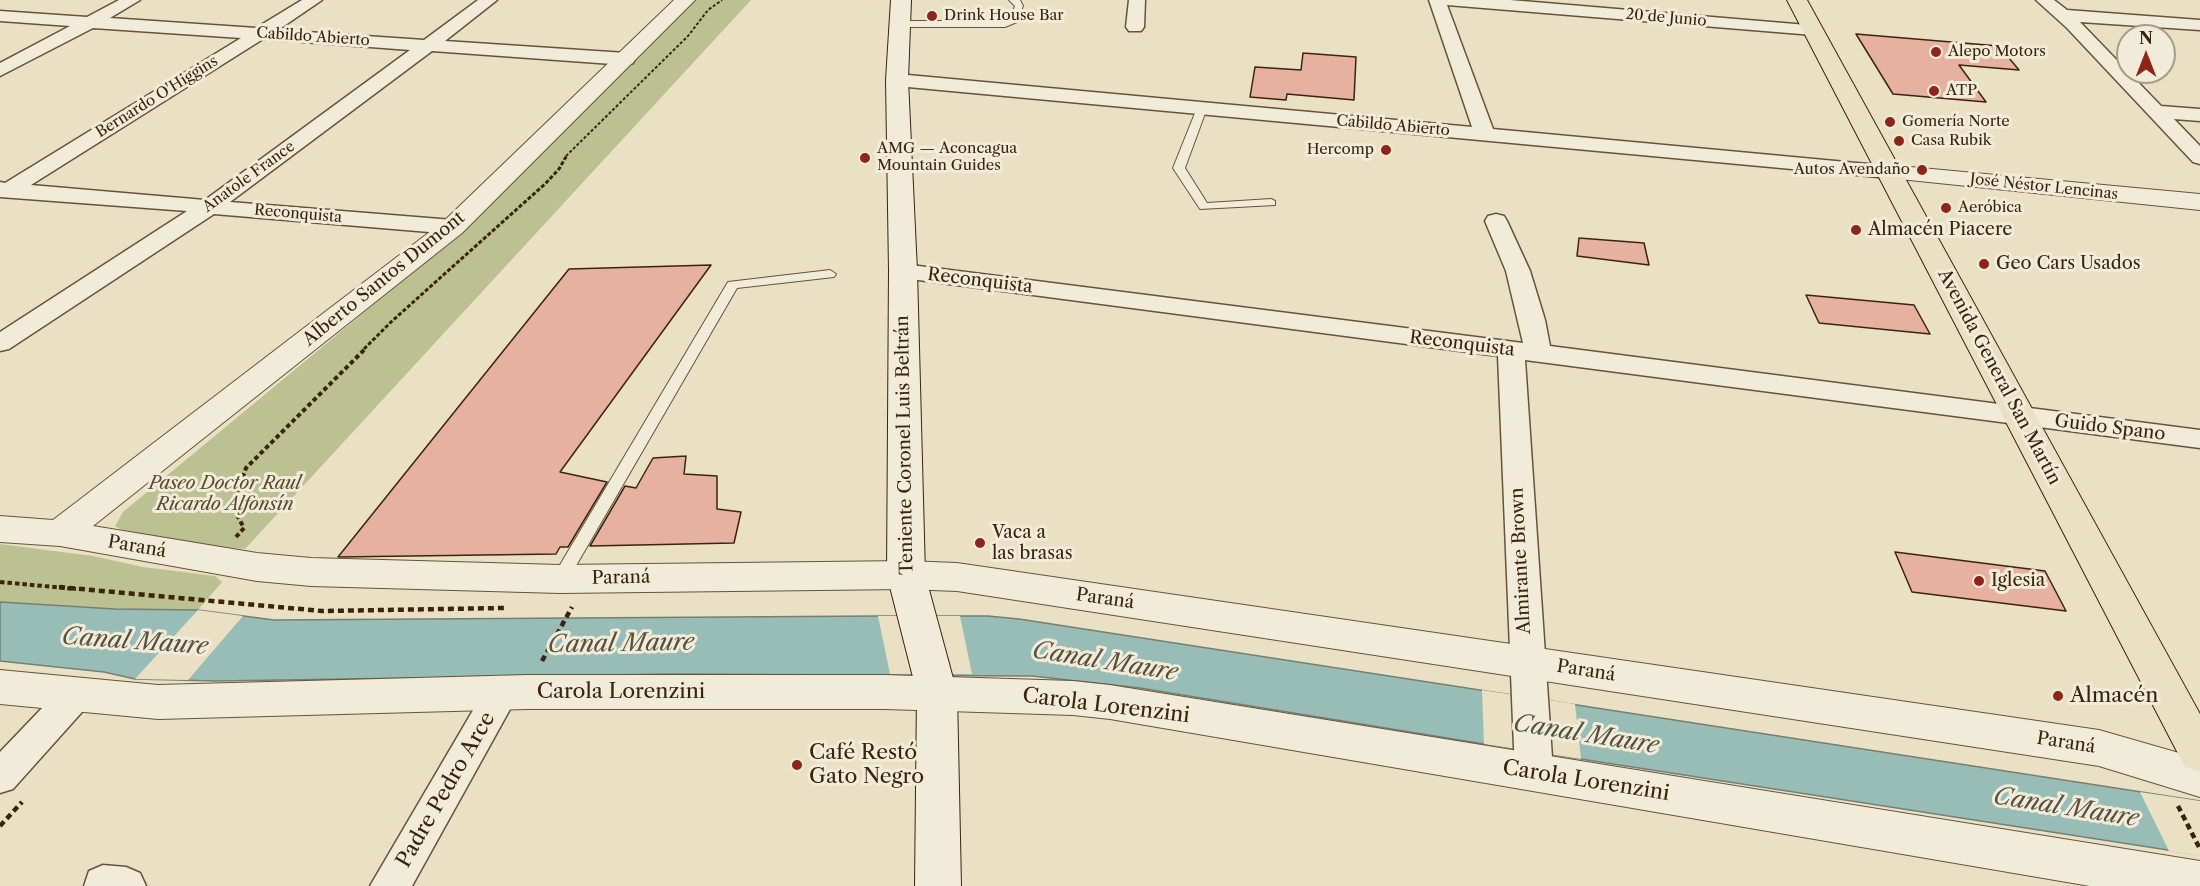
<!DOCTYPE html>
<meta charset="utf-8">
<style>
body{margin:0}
#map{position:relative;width:2200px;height:886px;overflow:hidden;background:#eae0c4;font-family:"Libre Caslon Text",serif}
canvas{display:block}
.north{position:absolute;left:2116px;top:24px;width:60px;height:60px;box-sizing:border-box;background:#f1ebd9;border:2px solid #a89b87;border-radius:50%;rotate:0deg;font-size:16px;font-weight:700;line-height:24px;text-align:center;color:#3b240c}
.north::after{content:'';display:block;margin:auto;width:21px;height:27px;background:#8f2418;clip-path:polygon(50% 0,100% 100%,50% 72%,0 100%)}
</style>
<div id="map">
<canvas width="2200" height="886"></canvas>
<div class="north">N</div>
</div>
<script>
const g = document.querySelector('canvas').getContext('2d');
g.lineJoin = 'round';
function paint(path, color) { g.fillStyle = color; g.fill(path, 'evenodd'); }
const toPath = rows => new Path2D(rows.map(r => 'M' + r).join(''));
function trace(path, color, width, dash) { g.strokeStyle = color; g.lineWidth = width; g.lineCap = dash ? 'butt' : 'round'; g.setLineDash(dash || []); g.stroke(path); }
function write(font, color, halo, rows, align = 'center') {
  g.font = font + ' "Libre Caslon Text",serif'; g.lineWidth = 6; g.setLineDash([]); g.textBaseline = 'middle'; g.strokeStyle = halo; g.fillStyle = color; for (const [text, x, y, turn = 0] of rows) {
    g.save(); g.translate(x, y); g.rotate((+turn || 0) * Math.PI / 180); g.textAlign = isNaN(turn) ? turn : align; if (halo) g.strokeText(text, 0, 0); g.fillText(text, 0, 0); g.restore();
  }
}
paint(toPath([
 [695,0,751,0,245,549,210,546,122,530,115,526,123,512,461,232],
 [0,544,93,556,143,567,215,576,222,582,198,610,117,609,0,602]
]), '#bbc191');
const water = toPath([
 [0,602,115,609,198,610,274,620,878,616,988,616,1019,619,2200,801,2200,855,1484,744,1140,688,1032,676,672,674,216,681,135,679,104,672,0,661,0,602]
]);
paint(water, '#98bdb7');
trace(water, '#738073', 1.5);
paint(toPath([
 [198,610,243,616,188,680,135,679],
 [878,616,960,616,972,674,890,674],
 [1482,690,1575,704,1581,759,1484,744],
 [2140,792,2200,801,2200,856,2169,851]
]), '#eae0c4');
const building = toPath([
 [1856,34,1999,46,2019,70,1959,65,1986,102,1893,94,1856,34],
 [1303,53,1356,57,1354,100,1287,94,1286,100,1250,97,1255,67,1301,70,1303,53],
 [1579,238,1644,243,1649,265,1577,256,1579,238],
 [711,265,560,472,607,482,568,547,560,547,556,554,338,557,569,269,711,265],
 [1806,295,1914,305,1930,334,1819,323,1806,295],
 [686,456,684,474,717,476,717,509,741,512,734,543,590,546,625,486,636,488,653,458,686,456],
 [1895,552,2045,571,2066,611,1912,592,1895,552]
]);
paint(building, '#e7b1a1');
trace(building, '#3b240c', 1.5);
const service = toPath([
 [1009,0,1020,0,1023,6,1017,22,1005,27,901,27,896,24,901,21,1004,21,1010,18,1015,6,1009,0],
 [1202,105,1207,108,1185,168,1207,203,1271,199,1275,201,1275,205,1200,209,1173,168,1197,108,1202,105],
 [830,270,836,274,834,277,737,288,566,583,560,585,554,583,552,579,554,575,728,282,830,270]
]);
const minor = toPath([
 [119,0,140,0,110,18,256,28,302,0,322,0,278,30,424,40,478,0,497,0,445,41,626,53,633,55,635,59,633,63,626,65,432,51,230,202,453,220,461,222,464,227,461,232,453,234,214,214,9,349,0,351,0,332,187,211,0,197,0,182,5,183,241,38,93,28,0,76,0,63,70,26,0,21,0,11,87,17,119,0],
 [263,39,410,50,205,200,31,185,263,39],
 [1129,0,1145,0,1144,27,1141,31,1129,31,1126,27,1129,0],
 [1429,0,1510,0,1819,26,1822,30,1819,34,1813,35,1447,5,1493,129,1889,166,1897,167,1900,172,1897,177,1889,178,897,86,890,84,888,80,890,76,897,74,1472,127,1429,0],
 [2036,0,2054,0,2067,10,2200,20,2200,30,2080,22,2161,106,2200,109,2200,121,2174,119,2200,146,2200,164,2193,162,2067,28,2036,0],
 [1496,214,1504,216,1507,221,1530,271,1545,320,1550,346,2200,430,2200,448,1525,360,1553,772,1547,783,1534,788,1521,783,1515,772,1498,356,903,278,895,276,891,271,895,266,903,264,1523,343,1506,271,1485,221,1488,216,1496,214],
 [78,679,90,683,96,693,90,703,13,789,0,793,0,752,66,683,78,679],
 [501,679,513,683,519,693,412,886,370,886,489,683,501,679],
 [103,865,126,867,140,873,146,886,84,886,89,871,103,865]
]);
const tertiary = toPath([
 [674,0,695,0,462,233,93,526,257,553,311,558,560,565,906,561,957,563,2099,730,2200,759,2200,797,2099,766,957,591,906,589,560,593,311,586,257,581,60,546,0,542,0,516,53,520,444,221,674,0],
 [1889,165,2200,194,2200,210,1880,177,1877,172,1880,167,1889,165],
 [0,670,158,685,527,675,885,675,1073,681,1110,685,2200,861,2200,886,2090,886,1110,719,1073,715,885,709,527,709,158,719,0,704,0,670]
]);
const secondary = toPath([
 [891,0,911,0,908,80,917,271,925,575,957,693,961,886,915,886,917,693,887,575,889,271,886,80,891,0]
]);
const primary = toPath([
 [1787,0,1807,0,2200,714,2200,772,2185,767,1787,0]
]);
trace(service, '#67533a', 2);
trace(minor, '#67533a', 3);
trace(tertiary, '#67533a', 2);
trace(secondary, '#3b240c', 2);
trace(primary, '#3b240c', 2);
trace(toPath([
 [566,156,688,36,708,10,722,0]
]), '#3b240c', 2, [3, 2]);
trace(toPath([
 [364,349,391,322,546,183,559,169,567,155]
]), '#3b240c', 3, [4, 2]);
trace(toPath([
 [236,537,244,528,232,506,246,468,366,348],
 [0,582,76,589]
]), '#3b240c', 4, [4.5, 3]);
trace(toPath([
 [59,587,322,611,505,608],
 [542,661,572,607],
 [2178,806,2199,847],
 [0,826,22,802]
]), '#3b240c', 4.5, [6, 4]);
paint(service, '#f1ebd9');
paint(minor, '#f1ebd9');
paint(tertiary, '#f1ebd9');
paint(secondary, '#f1ebd9');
paint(primary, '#eae0c4');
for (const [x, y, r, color] of [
 [932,16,6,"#8f2418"],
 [1936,52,6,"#8f2418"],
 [1934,91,6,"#8f2418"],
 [1890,122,6,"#8f2418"],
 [1899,141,6,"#8f2418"],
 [1386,150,6,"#8f2418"],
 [865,158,6,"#8f2418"],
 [1922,170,6,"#8f2418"],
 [1946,208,6,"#8f2418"],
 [1856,230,6,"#8f2418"],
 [1984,264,6,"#8f2418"],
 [980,543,6,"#8f2418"],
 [1979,581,6,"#8f2418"],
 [2058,696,6,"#8f2418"],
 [797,765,6,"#8f2418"]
]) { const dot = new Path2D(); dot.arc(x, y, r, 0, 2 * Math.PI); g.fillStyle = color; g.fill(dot); trace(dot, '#f1ebd9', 2); }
write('15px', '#3b240c', '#f1ebd9', [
 ["Drink House Bar",944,16],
 ["Alepo Motors",1948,52],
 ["ATP",1946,91],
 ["Gomería Norte",1902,122],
 ["Casa Rubik",1911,141],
 ["AMG — Aconcagua",877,149],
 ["Mountain Guides",877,166],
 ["Hercomp",1374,150,"right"],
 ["Autos Avendaño",1910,170,"right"],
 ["Aeróbica",1958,208]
], 'left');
write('15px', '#3b240c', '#f1ebd9', [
 ["20 de Junio",1666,18,5],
 ["Cabildo Abierto",313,37,4],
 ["Bernardo O'Higgins",157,97,-32],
 ["Cabildo Abierto",1393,126,5],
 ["Anatole France",249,177,-36],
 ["José Néstor Lencinas",2044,187,6],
 ["Reconquista",298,214,5]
]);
write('18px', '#3b240c', '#f1ebd9', [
 ["Almacén Piacere",1868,230],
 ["Geo Cars Usados",1996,264],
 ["Vaca a",992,533],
 ["las brasas",992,554],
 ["Iglesia",1991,581]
], 'left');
write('18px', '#3b240c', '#f1ebd9', [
 ["Alberto Santos Dumont",384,279,-39],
 ["Reconquista",980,281,7],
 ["Reconquista",1462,344,7],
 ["Avenida General San Martín",1999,377,62],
 ["Guido Spano",2110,428,7],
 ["Teniente Coronel Luis Beltrán",905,445,-91],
 ["Paraná",137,547,10],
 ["Almirante Brown",1521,561,-93],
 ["Paraná",621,578,-1],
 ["Paraná",1105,599,8],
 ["Paraná",1586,671,9],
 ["Paraná",2066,743,9]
]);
write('italic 18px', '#5b4b2d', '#f1ebd9', [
 ["Paseo Doctor Raul",225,484],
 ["Ricardo Alfonsín",225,505]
]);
write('21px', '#3b240c', '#f1ebd9', [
 ["Carola Lorenzini",621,692],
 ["Carola Lorenzini",1106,706,7],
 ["Carola Lorenzini",1586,781,9],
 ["Padre Pedro Arce",446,790,-60]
]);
write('21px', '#3b240c', '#f1ebd9', [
 ["Almacén",2070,696],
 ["Café Restó",809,753],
 ["Gato Negro",809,777]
], 'left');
write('italic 24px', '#57523f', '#f1ebd9', [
 ["Canal Maure",135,642,4],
 ["Canal Maure",621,644,-1],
 ["Canal Maure",1105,662,9],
 ["Canal Maure",1586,735,9],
 ["Canal Maure",2066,808,9]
]);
</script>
